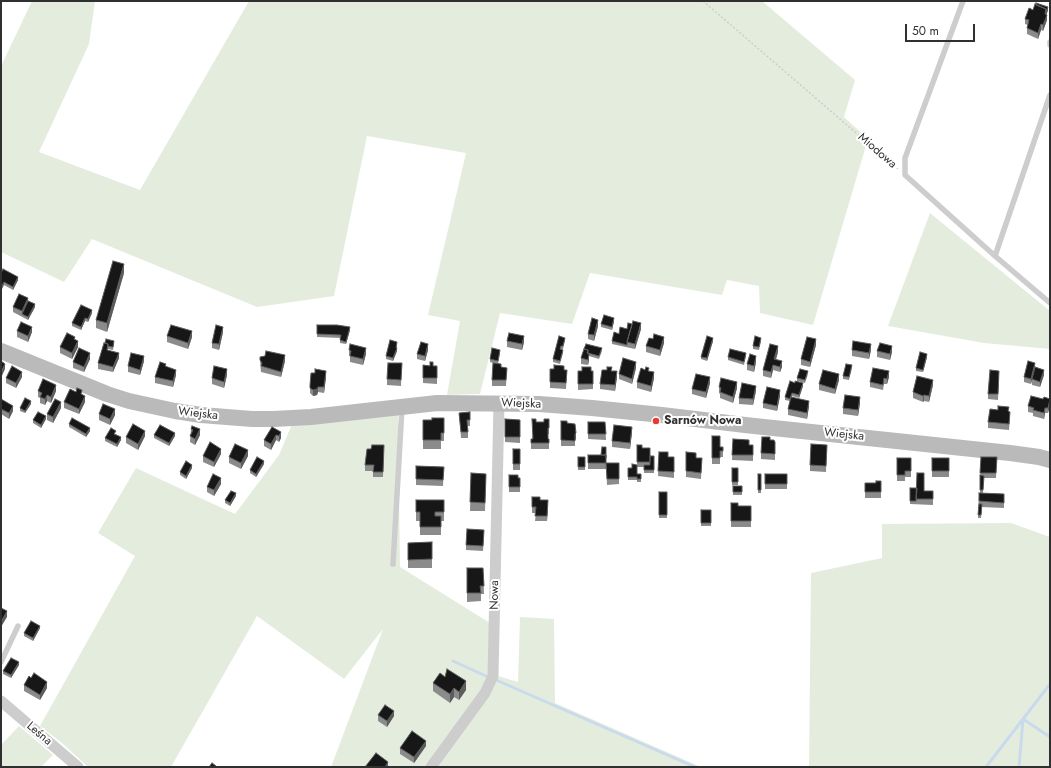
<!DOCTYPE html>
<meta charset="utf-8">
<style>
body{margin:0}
#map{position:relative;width:1051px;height:768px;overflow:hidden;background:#fff;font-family:Jost,sans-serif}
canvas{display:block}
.frame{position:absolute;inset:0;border:2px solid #303030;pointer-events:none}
.scale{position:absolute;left:905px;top:24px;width:70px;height:18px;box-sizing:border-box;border:2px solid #303030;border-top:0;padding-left:5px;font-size:12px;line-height:14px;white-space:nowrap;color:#303030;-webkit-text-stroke:3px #fff;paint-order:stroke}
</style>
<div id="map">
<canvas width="1051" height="768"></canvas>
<div class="frame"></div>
<div class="scale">50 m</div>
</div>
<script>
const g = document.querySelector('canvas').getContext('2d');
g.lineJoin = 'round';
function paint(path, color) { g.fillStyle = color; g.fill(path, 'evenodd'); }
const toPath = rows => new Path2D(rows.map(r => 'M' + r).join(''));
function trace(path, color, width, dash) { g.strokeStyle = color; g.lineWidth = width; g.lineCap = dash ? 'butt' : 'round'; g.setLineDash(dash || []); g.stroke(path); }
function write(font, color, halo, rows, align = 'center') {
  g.font = font + ' Jost,sans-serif'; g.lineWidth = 4; g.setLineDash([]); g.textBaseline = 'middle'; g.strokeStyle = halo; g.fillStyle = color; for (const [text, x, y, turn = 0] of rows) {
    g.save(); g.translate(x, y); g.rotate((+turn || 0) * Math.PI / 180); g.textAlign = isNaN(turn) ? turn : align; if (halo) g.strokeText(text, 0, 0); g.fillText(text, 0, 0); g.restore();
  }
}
paint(toPath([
 [32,1,95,1,89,44,39,152,140,190,249,1,762,1,855,80,844,117,868,139,813,325,760,313,759,286,727,280,722,295,590,273,572,324,500,313,480,394,447,395,460,321,428,315,466,153,367,136,334,296,257,307,92,239,64,282,1,252,1,66],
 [930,213,1050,311,1050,349,984,343,888,326],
 [398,414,400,567,498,628,498,676,518,682,520,617,554,619,555,703,701,767,331,767,383,629,344,679,257,616,171,767,88,767,62,743,40,726,135,556,98,533,136,468,235,514,279,455,292,424],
 [1011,523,1050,537,1050,767,809,767,811,573,882,558,882,524],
 [19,726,53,755,41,767,1,767,1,745]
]), '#e4eddd');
trace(toPath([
 [453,661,488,677],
 [496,680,695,767],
 [986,767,1023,719,1050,737],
 [1019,767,1023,719,1050,684]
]), '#c9daed', 3);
trace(toPath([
 [703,1,898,169]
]), '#cdcdcd', 1.5, [2, 2]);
trace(toPath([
 [963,1,905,158,905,175,995,256,1050,303],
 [1050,42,1050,45],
 [995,256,1050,95],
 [393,564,402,408],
 [1,662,18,626]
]), '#cdcdcd', 5.5);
trace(toPath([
 [1,701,78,767],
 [431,767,485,693,493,676,499,403]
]), '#cdcdcd', 11);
trace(toPath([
 [1,351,107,394,129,401,175,411,201,415,252,419,273,419,311,417,437,403,539,404,592,408,662,415,745,425,1010,453,1039,457,1050,460]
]), '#bababa', 16);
paint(toPath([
 [1033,10,1048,10,1046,15,1047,20,1043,31,1041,30,1038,39,1027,34,1027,28,1028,25,1025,24,1025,19],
 [1,273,18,280,13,290,4,285],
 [124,273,107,332,96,328,96,320],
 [28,301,35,307,28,320,13,312,13,307],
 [92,313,88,322,85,321,81,330,72,326,72,323],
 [614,321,612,330,601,327,601,324],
 [317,325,350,330,346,344,340,343,340,338,317,337],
 [598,326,594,341,588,339,588,334],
 [627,329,641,329,635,349,612,344,612,341,619,334],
 [17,331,32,332,28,342,17,337],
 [223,332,219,350,212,348,212,343],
 [167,336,192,337,188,349,167,342],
 [559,336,565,340,563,349,561,349,563,353,560,364,553,362,553,359],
 [653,339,664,343,660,356,646,352,646,346],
 [507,341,524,342,522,350,507,347],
 [713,341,707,361,701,359,701,357],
 [761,341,759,350,753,349,753,346],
 [104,343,114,344,113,350,108,349,108,350,119,358,113,372,98,369,98,363],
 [397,345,397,351,393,361,386,359,386,356],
 [816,345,810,367,801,365,801,359],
 [60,347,78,347,72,359,60,353],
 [584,349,602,351,599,359,589,356,589,360,588,365,581,364,581,358],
 [349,350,366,354,363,365,350,362,350,356,349,356],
 [428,350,425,361,417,359,417,354],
 [852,350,871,350,869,359,852,356],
 [877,351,892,352,890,360,877,357],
 [778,352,776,360,782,367,780,372,773,370,771,378,763,376,763,370],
 [500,353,498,364,501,367,507,368,506,386,492,386,492,380,497,364,490,362,490,359],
 [265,356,285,361,281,377,261,372,260,360],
 [746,356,744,365,728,360,728,357],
 [927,357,923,372,916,371,916,368],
 [90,359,84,372,73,368,73,362],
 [144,361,140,375,128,372,128,366],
 [756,362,754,372,747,370,747,364],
 [402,363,401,386,387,385,387,379],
 [423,365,437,366,437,384,423,383],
 [166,367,176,375,173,387,155,383,155,377],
 [636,368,632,384,619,379,619,374],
 [852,368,849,380,843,379,843,376],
 [1035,368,1044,375,1040,387,1032,385,1032,379,1031,384,1024,382,1024,377],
 [550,369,567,370,566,389,550,388],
 [578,371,593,371,593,389,578,390],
 [612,371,617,377,615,391,600,389,600,384],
 [649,371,654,378,651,392,637,388,637,382],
 [808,374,805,383,797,381,797,378],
 [227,375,224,388,212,384,212,378],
 [999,376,998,400,988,399,988,394],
 [22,377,16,388,6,383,6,378],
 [326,377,324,393,318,392,317,395,313,396,310,393,310,385],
 [889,377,887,384,884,384,883,390,870,387,870,382],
 [839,380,835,394,819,390,819,384],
 [710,383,706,398,692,394,692,389],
 [933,385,929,402,924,401,923,402,913,398,913,392],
 [803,386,799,398,792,396,792,397,809,406,807,419,788,415,788,409,790,401,785,400,785,397],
 [719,387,737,388,733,403,720,398,720,394,719,393],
 [38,391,56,391,51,403,47,401,45,405,40,403,40,398,38,397],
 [756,391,753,405,739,404,739,398],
 [82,394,85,402,79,414,64,408,64,402],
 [780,396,777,411,763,408,763,403],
 [1,399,13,411,9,419,1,414],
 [1043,399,1050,399,1048,413,1045,413,1044,419,1033,416,1033,413,1028,412,1028,406],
 [860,403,858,416,843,414,843,408],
 [31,404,25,413,20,411,20,408],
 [61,408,53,423,47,420,47,414],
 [1009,411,1010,417,1009,430,988,428,988,422],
 [470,412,470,426,468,426,468,438,461,438,459,413],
 [99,414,115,415,110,425,99,420],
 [444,418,444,441,441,441,441,449,423,449,423,420,432,420],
 [46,419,41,428,33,423,33,420],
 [505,419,520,420,520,443,505,442],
 [549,419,549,434,548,434,548,439,549,439,549,449,531,449,531,439,532,439,536,422,544,422],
 [561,421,567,423,576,439,575,440,575,446,561,446],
 [588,422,605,422,606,440,588,439],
 [69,424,90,431,86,437,69,427],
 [191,429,200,435,195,445,190,442],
 [281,432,281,438,279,442,276,440,271,450,264,446,264,440],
 [632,432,630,449,612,447,612,441],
 [116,434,121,440,117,447,105,441,105,438],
 [154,435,175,436,169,446,154,438],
 [145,436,138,450,126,443,126,437],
 [712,436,720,447,723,447,723,457,720,457,720,464,712,464],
 [733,439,749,445,753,445,753,461,732,460],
 [770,440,775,442,775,460,761,459,761,453],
 [384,445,383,477,373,477,373,471,365,471,365,465,371,449],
 [637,445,642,448,650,456,654,456,654,473,644,473,644,467,637,467,637,474,641,474,641,482,637,482,637,480,628,480,628,468,632,468,637,465],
 [827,445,826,472,810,471,810,465],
 [606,447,606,469,588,469,588,455,601,455],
 [513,449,520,449,520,470,513,470],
 [659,452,668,457,674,457,674,478,658,476],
 [686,452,696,458,702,458,701,479,686,477],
 [221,454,214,467,203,462,203,456],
 [248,456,241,469,229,463,229,457],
 [578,457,585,457,585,470,578,470],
 [981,457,997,457,996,478,984,478,983,493,1004,494,1004,508,982,507,981,518,978,518,979,493,980,493],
 [897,458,911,458,911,477,905,477,905,481,897,481],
 [932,458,949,458,949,477,932,477],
 [606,463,619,463,619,484,607,485],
 [264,464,256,477,250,473,250,470],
 [416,466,444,467,443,486,416,485],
 [192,468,186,479,180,475,180,472],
 [732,468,738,468,738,485,732,485],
 [471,473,486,474,485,511,470,511],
 [758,474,761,474,761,493,758,493],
 [765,474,787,474,787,489,765,489],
 [509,475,520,478,520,492,509,492],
 [881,481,881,498,865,498,865,483,876,483],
 [221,484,214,496,207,492,207,487],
 [733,486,742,486,742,495,733,495],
 [910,488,924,491,933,491,933,505,910,504],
 [659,492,667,492,667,518,659,518],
 [236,496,230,506,225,503,225,500],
 [532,497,540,500,548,505,547,521,535,521,536,513,532,513],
 [416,500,444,500,444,521,441,521,441,535,420,535,420,521,416,521],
 [731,503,738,506,751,506,751,527,731,527],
 [701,510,711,510,711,526,701,526],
 [484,535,483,551,466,550,466,545],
 [432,542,432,568,408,568,408,543],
 [467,568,483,568,484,594,481,594,481,601,467,602],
 [40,628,33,641,24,636,24,633],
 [19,665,11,678,3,674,3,671],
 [31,678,47,688,40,700,24,691,24,685],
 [433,683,466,690,459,700,454,697,450,703,433,691],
 [378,715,394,716,387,727,378,721],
 [426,746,414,763,400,754,400,748]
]), '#8b8b8b');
paint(toPath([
 [1048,7,1048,10,1045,20,1045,14,1046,9],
 [1047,15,1047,20,1043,31,1043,25],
 [1041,24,1041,30,1038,39,1038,33],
 [124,264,124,273,107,332,107,323],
 [18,277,18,280,13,290,13,287],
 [4,282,4,285,1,291,1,288],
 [28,298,28,304,22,314,22,317,22,311],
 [35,304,35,307,28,320,28,317],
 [92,310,92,313,88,322,88,319],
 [85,318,85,321,81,330,81,327],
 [614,318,614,321,612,330,612,327],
 [598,320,598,326,594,341,594,335],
 [641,323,641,329,635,349,635,344],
 [32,327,32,332,28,342,28,336],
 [223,327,223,332,219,350,219,344],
 [350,327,350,330,346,344,346,342],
 [192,331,192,337,188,349,188,343],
 [524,336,524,342,522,350,522,344],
 [664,337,664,343,660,356,660,350],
 [713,338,713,341,707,361,707,358],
 [816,339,816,345,810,367,810,362],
 [78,341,78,347,72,359,72,353],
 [428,344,428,350,425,361,425,356],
 [871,344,871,350,869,359,869,353],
 [778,346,778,352,774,365,774,359],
 [892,346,892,352,890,360,890,354],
 [366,348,366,354,363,365,363,359],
 [397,348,397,351,393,361,393,358],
 [90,353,90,359,84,372,84,367],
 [119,353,119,358,113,372,113,367],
 [589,354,589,360,588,365,588,360],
 [927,354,927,357,923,372,923,370],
 [285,355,285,361,281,377,281,372],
 [144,356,144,361,140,375,140,370],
 [756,356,756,362,754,372,754,366],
 [782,361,782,367,780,372,780,367],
 [636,362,636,368,632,384,632,379],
 [1035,363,1035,368,1031,384,1031,379],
 [5,364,5,369,1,378,1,372],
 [773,365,773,370,771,378,771,372],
 [227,369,227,375,224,388,224,382],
 [176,370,176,375,173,387,173,381],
 [1044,370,1044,375,1040,387,1040,382],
 [326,371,326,377,324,393,324,387],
 [617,371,617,377,615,391,615,385],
 [889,371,889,377,887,384,887,379],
 [22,372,22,377,16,388,16,383],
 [654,372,654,378,651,392,651,386],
 [839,374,839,380,835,394,835,389],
 [710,377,710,383,706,398,706,392],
 [933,380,933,385,929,402,929,396],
 [737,382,737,388,733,403,733,397],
 [803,383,803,386,799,398,799,395],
 [56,385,56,391,51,403,51,397],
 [756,386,756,391,753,405,753,399],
 [318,387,318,392,317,395,313,396,313,390],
 [780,390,780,396,777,411,777,406],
 [47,395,47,401,45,405,45,399],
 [924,395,924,401,923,402,923,396],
 [85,396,85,402,79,414,79,409],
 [860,397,860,403,858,416,858,410],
 [31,401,31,404,25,413,25,411],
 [809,401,809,406,807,419,807,413],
 [1050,401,1050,406,1048,413,1048,408],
 [61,402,61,408,53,423,53,417],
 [13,406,13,411,9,419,9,413],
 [1045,408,1045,413,1044,419,1044,413],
 [115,409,115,415,110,425,110,419],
 [46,416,46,419,41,428,41,425],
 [632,427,632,432,630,449,630,443],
 [90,428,90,431,86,437,86,434],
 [200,429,200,435,195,445,195,439],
 [145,431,145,436,138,450,138,444],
 [281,432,281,438,279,442,279,436],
 [175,433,175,436,169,446,169,443],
 [576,433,576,439,575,440,575,434],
 [276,435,276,440,271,450,271,444],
 [121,437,121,440,117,447,117,444],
 [221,449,221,454,214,467,214,462],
 [248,450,248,456,241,469,241,463],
 [264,461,264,464,256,477,256,474],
 [192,465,192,468,186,479,186,476],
 [221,478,221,484,214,496,214,490],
 [236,493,236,496,230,506,230,503],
 [548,500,548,505,547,521,547,516],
 [7,611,7,617,1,627,1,622],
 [40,626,40,628,33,641,33,638],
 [19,662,19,665,11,678,11,675],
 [466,681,466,690,459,700,459,692],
 [47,682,47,688,40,700,40,695],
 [454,688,454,697,450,703,450,694],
 [394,711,394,716,387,727,387,721],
 [426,741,426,746,414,763,414,757],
 [388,762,388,767,385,767]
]), '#5d5d5d');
const building = toPath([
 [1036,3,1048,7,1046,11,1046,9,1036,5,1036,3],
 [1035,4,1046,9,1045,14,1047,15,1043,25,1041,24,1038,33,1027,28,1029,20,1025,19,1029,8,1033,10,1035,4],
 [113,261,124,264,107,323,96,320,113,261],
 [3,269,18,277,13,287,4,282,1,288,1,273,3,269],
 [19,294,28,298,22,311,13,307,19,294],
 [28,301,35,304,28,317,22,314,28,301],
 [81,305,92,310,88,319,85,318,81,327,72,323,81,305],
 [604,315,614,318,612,327,601,324,604,315],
 [592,318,598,320,594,335,588,334,592,318],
 [633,321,641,323,635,344,627,342,633,321],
 [21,322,32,327,28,336,17,331,21,322],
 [628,323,632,324,627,342,627,345,612,341,614,332,619,334,620,327,627,329,628,323],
 [171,325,192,331,188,343,167,336,171,325],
 [216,325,223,327,219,344,212,343,216,325],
 [317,325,337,325,350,327,346,342,340,340,341,335,317,334,317,325],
 [67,333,75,337,74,339,78,341,72,353,60,347,67,333],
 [509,333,524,336,522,344,507,341,509,333],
 [654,334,664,337,660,350,646,346,649,338,653,339,654,334],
 [559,336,565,338,563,346,561,346,560,349,563,350,560,361,553,359,559,336],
 [707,336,713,338,707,358,701,357,707,336],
 [755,336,761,338,759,347,753,346,755,336],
 [807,337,816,339,810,362,801,359,807,337],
 [106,339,114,341,113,347,108,346,108,344,105,343,106,339],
 [390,340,397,342,396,348,397,348,393,358,386,356,390,340],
 [853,341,871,344,869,353,852,350,853,341],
 [421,342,428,344,425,356,417,354,421,342],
 [104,343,108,344,107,350,119,353,113,367,98,363,104,343],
 [880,343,892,346,890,354,877,351,880,343],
 [350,344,366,348,363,359,350,356,351,351,349,350,350,344],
 [586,344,602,348,599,356,588,353,588,350,584,349,586,344],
 [770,344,778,346,774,359,782,361,780,367,773,365,771,372,763,370,770,344],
 [79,348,90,353,84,367,73,362,79,348],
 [492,348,500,350,498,361,490,359,492,348],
 [584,349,588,350,587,353,589,354,588,360,581,358,584,349],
 [730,349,746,353,744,362,728,357,730,349],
 [266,351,285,355,281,372,261,366,262,363,260,360,260,357,265,356,266,351],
 [920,352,927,354,923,370,916,368,920,352],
 [131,353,144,356,140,370,128,366,131,353],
 [750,354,756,356,754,366,747,364,750,354],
 [623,358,636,362,632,379,619,374,623,358],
 [1,361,5,364,1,372,1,361],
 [1028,361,1035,363,1031,379,1024,377,1028,361],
 [160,362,166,364,165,366,176,370,173,381,155,377,160,362],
 [430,362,433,362,433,366,437,366,437,378,423,378,423,365,430,366,430,362],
 [388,363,402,363,401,380,387,379,388,363],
 [493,363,501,364,501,367,507,368,506,380,492,380,493,363],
 [846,364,852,365,849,377,843,376,846,364],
 [554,365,564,366,564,370,567,370,566,383,550,382,550,369,554,369,554,365],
 [12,366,22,372,16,383,6,378,12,366],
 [214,366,227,369,224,382,212,378,214,366],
 [582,367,591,367,591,371,593,371,593,384,578,384,578,371,582,371,582,367],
 [607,367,612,367,611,371,617,371,615,385,600,384,602,370,607,370,607,367],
 [646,367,649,368,648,371,654,372,651,386,637,382,641,368,645,370,646,367],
 [1035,367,1044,370,1040,382,1032,379,1035,367],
 [873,368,889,371,887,379,884,378,883,385,870,382,873,368],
 [315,369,326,371,324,387,318,387,317,389,313,390,310,388,310,385,311,373,315,373,315,369],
 [800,369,808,371,805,380,797,378,800,369],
 [823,370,839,374,835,389,819,384,823,370],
 [990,370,999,371,998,394,988,394,990,370],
 [696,374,710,377,706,392,692,389,696,374],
 [917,376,933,380,929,396,924,395,923,396,913,392,917,376],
 [721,378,737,382,733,397,720,392,721,388,719,387,721,378],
 [43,379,56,385,51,397,47,395,45,399,40,397,42,393,38,391,43,379],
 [790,381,795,383,795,381,803,383,799,395,792,393,790,399,785,397,790,381],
 [742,383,756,386,753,399,739,398,742,383],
 [767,387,780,390,777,406,763,403,767,387],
 [77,388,82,390,81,394,85,396,79,409,64,402,70,389,76,392,77,388],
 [845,395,860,397,858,410,843,408,845,395],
 [1031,396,1043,399,1044,397,1050,399,1048,408,1045,408,1044,413,1033,410,1034,408,1028,406,1031,396],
 [791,397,809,401,807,413,788,409,791,397],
 [25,398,31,401,25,411,20,408,25,398],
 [1,399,13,406,9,413,1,409,1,399],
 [55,399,61,402,53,417,47,414,55,399],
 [103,404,115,409,110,419,99,414,103,404],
 [998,406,1009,407,1008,411,1010,412,1009,424,988,422,990,409,998,410,998,406],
 [38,412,46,416,41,425,33,420,38,412],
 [470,412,470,420,467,420,468,432,461,432,459,413,470,412],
 [72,418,90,428,86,434,69,424,72,418],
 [432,418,444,418,444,433,441,433,441,440,423,440,423,420,432,420,432,418],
 [505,419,520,420,520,437,505,437,505,419],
 [532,419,536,419,536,422,544,422,544,419,549,419,549,428,548,428,548,439,549,439,549,443,531,443,531,439,533,439,532,419],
 [561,421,567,421,567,423,575,424,576,433,575,434,575,441,561,440,561,421],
 [588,422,605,422,606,434,588,434,588,422],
 [133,424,145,431,138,444,126,437,133,424],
 [160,425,175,433,169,443,154,435,160,425],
 [614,425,632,427,630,443,612,441,614,425],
 [192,426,200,429,195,439,190,436,193,430,191,429,192,426],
 [272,427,281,432,279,436,276,435,271,444,264,440,272,427],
 [111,428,116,431,114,434,121,437,117,444,105,438,111,428],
 [712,436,720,436,720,447,723,447,723,451,720,451,720,458,712,458,712,436],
 [762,437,770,437,770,440,774,440,775,442,775,454,761,453,762,437],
 [733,439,749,440,749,445,753,445,753,455,732,455,733,439],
 [210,442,221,449,214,462,203,456,210,442],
 [235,444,248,450,241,463,229,457,235,444],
 [811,444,827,445,826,466,810,465,811,444],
 [372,445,384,445,383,472,373,472,374,465,365,465,367,449,371,449,372,445],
 [637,445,642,445,642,448,650,448,650,462,637,462,637,445],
 [602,447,606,447,606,458,606,455,601,455,602,447],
 [513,449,520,449,520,464,513,464,513,449],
 [659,452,668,452,668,457,674,457,674,472,658,471,659,452],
 [686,452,696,453,696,458,702,458,701,473,686,471,686,452],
 [588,455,606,455,606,463,588,463,588,455],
 [650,456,654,456,654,470,644,470,644,465,650,465,650,456],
 [257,457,264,461,256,474,250,470,257,457],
 [578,457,585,457,585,467,578,467,578,457],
 [981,457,997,457,996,473,980,473,981,457],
 [897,458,911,458,911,471,905,471,905,475,897,475,897,458],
 [932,458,949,458,949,471,932,471,932,458],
 [186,461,192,465,186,476,180,472,186,461],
 [606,463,619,463,619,479,607,479,606,463],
 [632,464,637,465,637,474,641,474,641,479,637,479,637,477,628,477,628,468,632,468,632,464],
 [416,466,444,467,443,480,416,479,416,466],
 [732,468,738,468,738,482,732,482,732,468],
 [471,473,486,474,485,503,470,502,471,473],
 [917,473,924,473,924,491,933,491,933,499,916,499,917,473],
 [213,474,221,478,214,490,207,487,213,474],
 [758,474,761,474,761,490,758,490,758,474],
 [765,474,787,474,787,484,765,484,765,474],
 [509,475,518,475,518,478,520,478,520,487,509,487,509,475],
 [980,475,984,476,983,490,980,490,980,475],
 [876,481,881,481,881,492,865,492,865,483,876,483,876,481],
 [733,486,742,486,742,492,733,492,733,486],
 [910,488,917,488,916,501,910,501,910,488],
 [231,491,236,493,230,503,225,500,231,491],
 [659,492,667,492,667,515,659,515,659,492],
 [979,493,1004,494,1004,503,979,501,979,493],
 [532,497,540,497,540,500,548,500,547,516,535,516,536,507,532,507,532,497],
 [416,500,444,500,444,512,435,512,435,516,441,516,441,527,420,527,420,512,416,512,416,500],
 [731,503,738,503,738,506,751,506,751,521,731,521,731,503],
 [979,504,982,504,981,515,978,515,979,504],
 [701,510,711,510,711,523,701,523,701,510],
 [467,529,484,530,483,546,466,545,467,529],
 [432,542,432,559,408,560,408,543,432,542],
 [467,568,483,568,484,586,480,586,481,593,467,593,467,568],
 [1,608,7,611,1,622,1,608],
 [31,621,40,626,33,638,24,633,31,621],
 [11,658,19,662,11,675,3,671,11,658],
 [447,669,466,681,459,692,454,688,450,694,433,683,440,673,445,677,447,669],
 [34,673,47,682,40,695,24,685,29,676,31,678,34,673],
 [385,705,394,711,387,721,378,715,385,705],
 [412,731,426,741,414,757,400,748,412,731],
 [376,753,388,762,385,767,365,767,376,753],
 [212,763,216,766,216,767,209,767,212,763]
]);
paint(building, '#171717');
trace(building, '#5d5d5d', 1);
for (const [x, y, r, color] of [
 [656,421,4,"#e73b31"]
]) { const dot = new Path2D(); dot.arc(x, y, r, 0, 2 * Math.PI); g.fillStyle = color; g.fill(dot); trace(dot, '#fff', 1.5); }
write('12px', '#303030', '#fff', [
 ["Miodowa",877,151,41],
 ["Wiejska",521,404,2],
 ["Wiejska",198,414,7],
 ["Wiejska",844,435,6],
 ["Nowa",495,595,-89],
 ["Leśna",39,734,40]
]);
write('bold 12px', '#303030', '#fff', [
 ["Sarnów Nowa",664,421]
], 'left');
</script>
